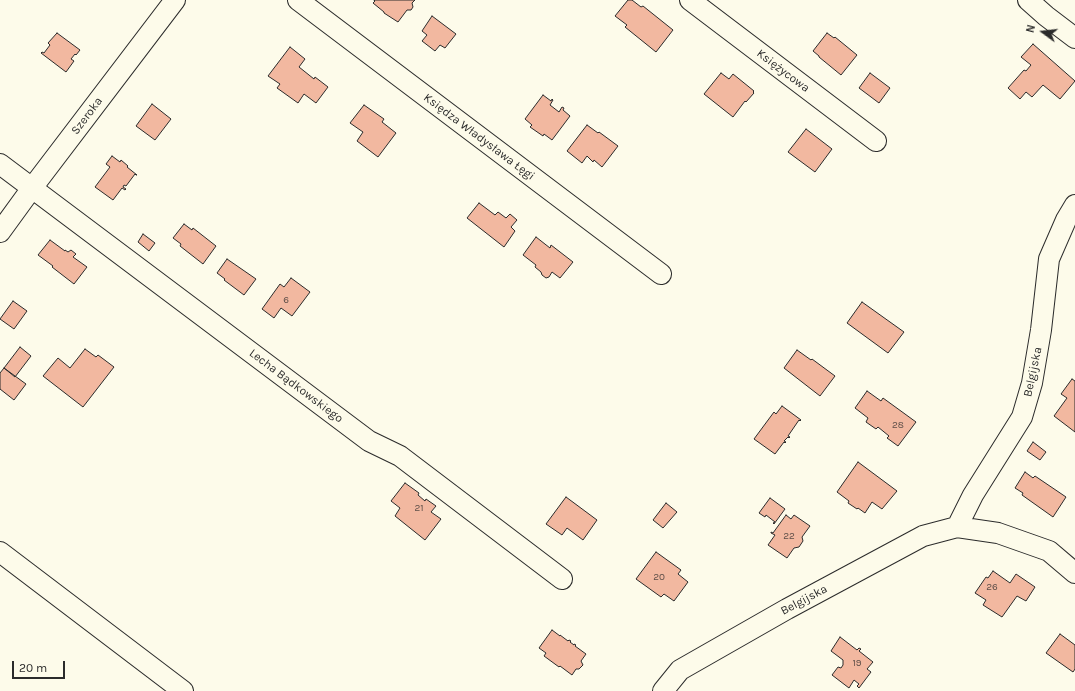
<!DOCTYPE html>
<meta charset="utf-8">
<style>
body{margin:0}
#map{position:relative;width:1075px;height:691px;overflow:hidden;background:#fdfbea;font-family:Karla,sans-serif}
canvas{display:block}
.north{position:absolute;left:1023px;top:12px;width:40px;height:40px;-webkit-text-stroke:3px #fdfbea;paint-order:stroke;rotate:285deg;font-size:11px;font-weight:700;line-height:16px;text-align:center;color:#2b2b2b}
.north::after{content:'';display:block;margin:auto;width:14px;height:18px;background:#2b2b2b;clip-path:polygon(50% 0,100% 100%,50% 72%,0 100%)}
.scale{position:absolute;left:12px;top:661px;width:53px;height:18px;box-sizing:border-box;border:2px solid #2b2b2b;border-top:0;padding-left:5px;font-size:12px;line-height:14px;white-space:nowrap;color:#2b2b2b;-webkit-text-stroke:3px #fdfbea;paint-order:stroke}
</style>
<div id="map">
<canvas width="1075" height="691"></canvas>
<div class="north">N</div>
<div class="scale">20 m</div>
</div>
<script>
const g = document.querySelector('canvas').getContext('2d');
g.lineJoin = 'round';
function paint(path, color) { g.fillStyle = color; g.fill(path, 'evenodd'); }
const toPath = rows => new Path2D(rows.map(r => 'M' + r).join(''));
function trace(path, color, width, dash) { g.strokeStyle = color; g.lineWidth = width; g.lineCap = dash ? 'butt' : 'round'; g.setLineDash(dash || []); g.stroke(path); }
function write(font, color, halo, rows, align = 'center') {
  g.font = font + ' Karla,sans-serif'; g.lineWidth = 3; g.setLineDash([]); g.textBaseline = 'middle'; g.strokeStyle = halo; g.fillStyle = color; for (const [text, x, y, turn = 0] of rows) {
    g.save(); g.translate(x, y); g.rotate((+turn || 0) * Math.PI / 180); g.textAlign = isNaN(turn) ? turn : align; if (halo) g.strokeText(text, 0, 0); g.fillText(text, 0, 0); g.restore();
  }
}
const building = toPath([
 [374,0,415,0,412,3,413,7,411,10,407,10,398,22,384,13,384,12,373,3,375,1,374,0],
 [628,0,632,0,641,7,643,6,673,30,656,52,625,27,627,25,615,16,628,0],
 [432,16,456,34,445,48,440,45,435,51,422,41,427,35,422,31,432,16],
 [57,33,80,50,76,55,75,54,71,59,74,61,66,72,41,53,42,52,44,53,50,45,48,43,57,33],
 [827,33,834,38,835,37,857,55,841,75,819,57,819,56,813,51,827,33],
 [1033,44,1075,81,1060,99,1043,85,1032,97,1026,92,1020,99,1008,88,1024,70,1026,71,1031,65,1021,57,1033,44],
 [290,47,305,59,299,67,314,79,315,77,328,87,316,103,304,94,298,103,277,88,280,84,268,76,290,47],
 [721,73,729,79,733,74,754,91,753,92,754,93,746,102,745,101,733,117,704,94,721,73],
 [870,73,890,88,879,103,859,88,870,73],
 [543,95,551,101,552,99,553,100,550,105,559,112,562,107,564,108,563,110,570,116,552,140,544,134,543,136,530,127,532,125,525,119,543,95],
 [152,104,171,119,155,140,136,126,152,104],
 [364,105,384,119,382,122,396,133,378,157,357,141,363,132,350,123,364,105],
 [587,125,598,133,599,132,618,146,602,167,594,160,593,162,587,156,582,163,567,151,587,125],
 [806,129,832,149,815,172,788,152,806,129],
 [112,156,120,162,121,160,128,166,127,167,137,175,136,175,135,174,126,186,124,185,123,187,126,189,125,190,122,188,113,200,95,187,110,167,106,164,112,156],
 [479,203,495,215,498,212,506,218,510,214,517,220,511,227,515,231,504,247,467,218,479,203],
 [184,224,192,230,193,228,216,246,203,264,180,246,181,244,173,238,184,224],
 [143,234,155,243,149,251,138,242,143,234],
 [536,237,550,248,551,245,573,262,560,278,552,272,549,277,546,278,542,275,541,272,535,267,536,265,523,255,536,237],
 [50,240,65,251,65,250,68,252,71,250,76,254,73,257,87,267,74,284,52,267,53,266,38,255,50,240],
 [227,259,256,279,244,295,224,280,225,279,217,273,227,259],
 [291,278,310,292,292,316,281,308,274,318,262,309,280,284,284,287,291,278],
 [13,301,27,311,14,329,0,319,13,301],
 [862,302,904,332,888,353,847,323,862,302],
 [20,347,31,356,15,377,4,368,20,347],
 [85,349,96,357,98,355,114,367,83,407,43,376,58,358,70,368,85,349],
 [797,350,811,360,812,359,835,376,820,396,784,368,797,350],
 [4,368,26,384,14,400,0,389,0,373,4,368],
 [1072,379,1075,381,1075,432,1054,416,1067,398,1061,394,1072,379],
 [867,391,881,401,883,398,916,422,898,446,887,438,889,436,878,427,876,429,866,422,868,418,855,408,867,391],
 [782,406,801,420,800,421,799,420,788,436,790,437,789,438,788,437,784,441,786,442,785,443,784,442,775,454,754,439,774,412,776,414,782,406],
 [1033,442,1046,452,1040,460,1027,451,1033,442],
 [858,462,897,491,882,509,872,502,865,513,858,508,857,509,848,503,849,501,837,492,858,462],
 [1025,472,1033,478,1035,476,1066,497,1053,517,1022,495,1023,493,1015,488,1025,472],
 [405,483,419,493,418,495,425,501,426,499,436,506,431,512,441,519,425,540,395,516,400,508,391,501,405,483],
 [566,497,597,520,583,540,567,528,562,535,546,524,566,497],
 [770,498,785,509,774,524,773,523,775,522,766,515,765,517,759,513,770,498],
 [666,503,677,512,663,528,653,520,666,503],
 [786,515,791,519,794,515,810,526,802,537,803,541,799,547,794,548,787,558,768,545,775,535,771,533,771,532,773,533,786,515],
 [656,552,681,570,678,574,688,582,674,601,664,594,661,597,636,579,656,552],
 [993,571,1010,583,1016,574,1035,587,1026,601,1017,596,1002,617,983,605,986,600,975,593,986,577,988,578,993,571],
 [552,630,560,636,560,635,568,641,569,640,571,641,570,642,574,645,574,644,576,645,575,646,586,654,581,661,583,665,579,669,576,669,572,675,560,666,559,667,544,656,546,653,539,648,552,630],
 [1060,634,1075,645,1075,669,1073,672,1046,653,1060,634],
 [840,637,857,650,859,648,861,649,859,651,873,662,867,669,871,672,859,688,857,686,859,684,854,680,849,688,832,675,838,667,841,668,843,665,843,660,831,651,840,637]
]);
paint(building, '#f2b8a0');
trace(building, '#2b2b2b', 1);
const minor = toPath([
 [298,0,661,274],
 [690,0,876,141],
 [1028,0,1046,16,1075,38],
 [0,164,369,441,400,456,562,579],
 [0,232,32,188,175,0],
 [957,527,973,495,1022,417,1032,383,1041,330,1049,259,1066,220,1075,205],
 [0,552,183,691],
 [663,691,680,670,787,609,923,536,957,527,998,533,1049,551,1075,573]
]);
trace(minor, '#2b2b2b', 22);
trace(minor, '#fdfbea', 20);
write('10px', '#5d4e48', null, [
 ["6",286,300],
 ["28",898,425],
 ["21",419,508],
 ["22",789,536],
 ["20",659,577],
 ["26",992,587],
 ["19",857,663]
]);
write('12px', '#2b2b2b', '#fdfbea', [
 ["Księżycowa",783,71,37],
 ["Szeroka",87,116,-53],
 ["Księdza Władysława Łęgi",479,137,37],
 ["Belgijska",1033,372,-78],
 ["Lecha Bądkowskiego",296,386,37],
 ["Belgijska",804,600,-28]
]);
</script>
